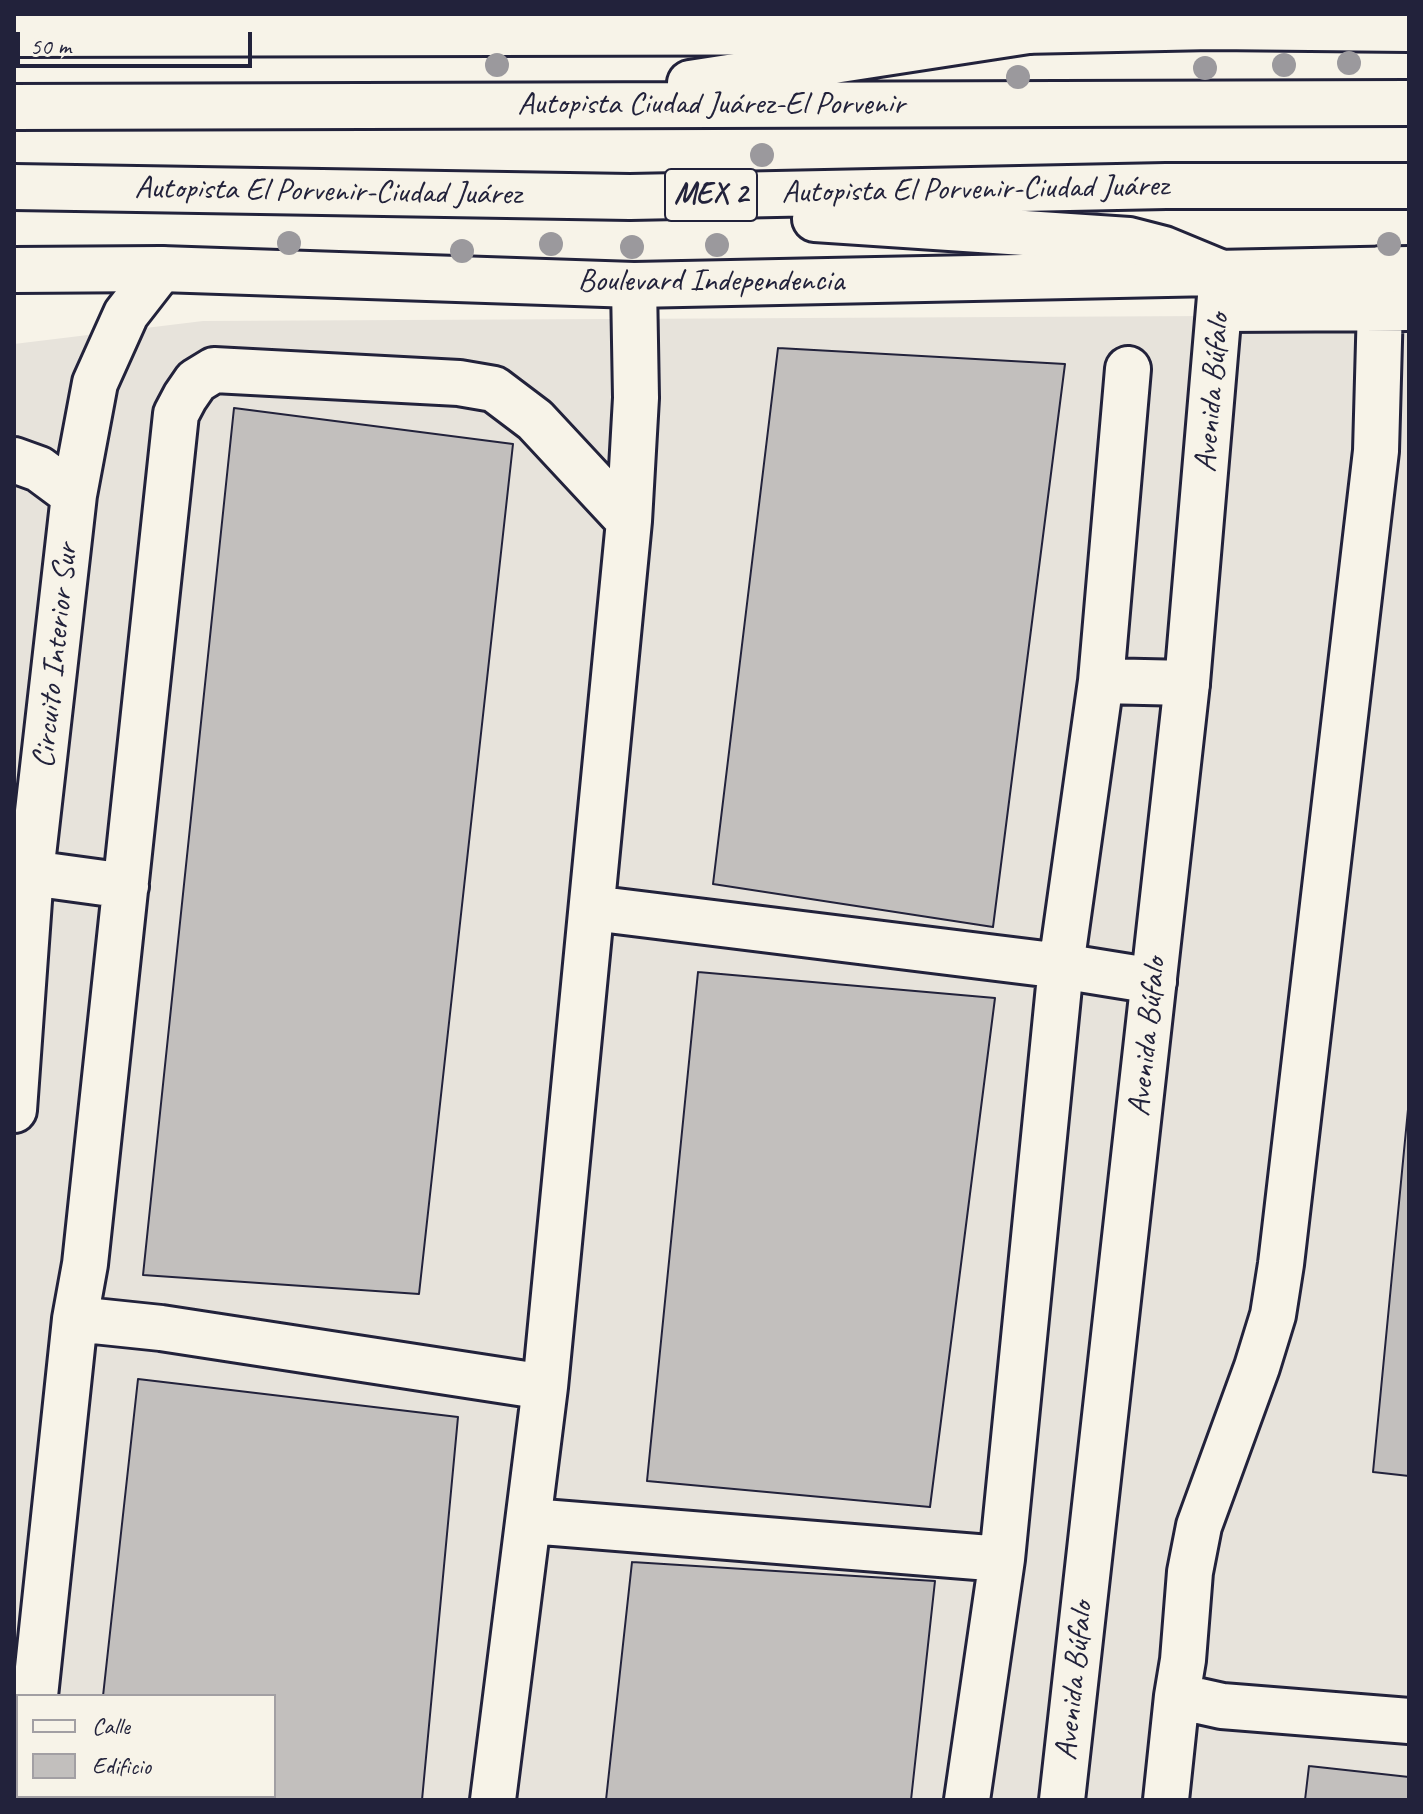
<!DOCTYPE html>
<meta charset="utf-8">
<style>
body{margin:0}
#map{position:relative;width:1423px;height:1814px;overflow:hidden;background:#f7f3e8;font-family:Caveat,sans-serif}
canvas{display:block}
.frame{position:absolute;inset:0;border:16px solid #22223b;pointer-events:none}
.legend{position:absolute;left:16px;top:1694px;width:260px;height:104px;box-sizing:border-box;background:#f7f3e8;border:2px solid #a29fa3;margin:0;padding:10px 14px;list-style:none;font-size:24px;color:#22223b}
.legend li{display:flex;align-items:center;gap:16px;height:40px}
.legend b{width:40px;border:2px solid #a29fa3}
.scale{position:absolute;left:16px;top:32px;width:236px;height:36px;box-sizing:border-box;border:4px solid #22223b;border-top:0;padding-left:10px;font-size:24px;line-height:28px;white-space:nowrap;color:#22223b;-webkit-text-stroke:6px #f7f3e8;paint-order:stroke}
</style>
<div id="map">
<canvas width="1423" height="1814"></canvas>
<div class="frame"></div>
<ul class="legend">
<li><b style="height:10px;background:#f7f3e8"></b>Calle</li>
<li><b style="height:22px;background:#c2bfbd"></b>Edificio</li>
</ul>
<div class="scale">50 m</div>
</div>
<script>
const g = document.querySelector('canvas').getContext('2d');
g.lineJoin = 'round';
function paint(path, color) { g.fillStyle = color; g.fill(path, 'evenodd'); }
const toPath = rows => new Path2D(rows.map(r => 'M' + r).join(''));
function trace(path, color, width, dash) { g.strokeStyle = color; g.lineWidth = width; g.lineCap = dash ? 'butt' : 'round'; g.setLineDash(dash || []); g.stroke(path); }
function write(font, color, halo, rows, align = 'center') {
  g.font = font + ' Caveat,sans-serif'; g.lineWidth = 7; g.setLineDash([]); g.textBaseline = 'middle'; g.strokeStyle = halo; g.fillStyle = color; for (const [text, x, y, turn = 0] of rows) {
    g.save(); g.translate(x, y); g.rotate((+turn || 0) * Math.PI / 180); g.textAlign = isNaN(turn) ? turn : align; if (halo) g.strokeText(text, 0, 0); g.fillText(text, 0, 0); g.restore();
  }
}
paint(toPath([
 [1409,315,1409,1800,14,1800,14,344,203,321],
 [18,1696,274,1696,274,1796,18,1796]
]), '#e7e3db');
const building = toPath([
 [778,348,1065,364,993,927,713,884,778,348],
 [234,408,513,444,419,1294,143,1275,234,408],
 [698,972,995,998,930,1507,647,1481,698,972],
 [1409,1099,1409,1476,1373,1472,1409,1099],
 [138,1379,458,1417,422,1800,91,1800,92,1796,274,1796,274,1696,103,1696,138,1379],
 [632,1562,935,1581,911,1800,606,1800,632,1562],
 [1309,1766,1409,1777,1409,1800,1305,1800,1309,1766]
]);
paint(building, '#c2bfbd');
trace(building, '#22223b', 2);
const minor = toPath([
 [1381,269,1376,451,1281,1264,1273,1315,1257,1367,1199,1526,1190,1572,1183,1660,1177,1696,1222,1706,1409,1721],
 [1221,309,1409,308],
 [14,460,39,469,74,495],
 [1101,681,1187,683],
 [31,873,126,886],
 [592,908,1061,966,1154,981],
 [14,1110,31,873,74,495,95,383,126,314,161,269],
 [545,1387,161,1328,75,1319,85,1264,176,414,185,397,196,381,214,370,459,383,494,389,535,420,629,521],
 [530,1521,1002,1559],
 [35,1696,75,1319],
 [23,1800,24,1796],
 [493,1800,545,1387,629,521,636,398,634,285],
 [967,1800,1002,1559,1061,966,1101,681,1128,369],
 [1166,1800,1177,1696]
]);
const major = toPath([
 [14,34,975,32,1212,27,1409,29],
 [14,270,161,269,634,285,1409,269],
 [1062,1800,1187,683,1222,273]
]);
const highway = toPath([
 [690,83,1028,31],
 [14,107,1409,103],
 [14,187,630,197,1166,186,1409,186],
 [815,219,1129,240,1164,249,1222,273]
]);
trace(minor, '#22223b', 50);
trace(major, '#22223b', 50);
trace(highway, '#22223b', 50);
trace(minor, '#f7f3e8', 44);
trace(major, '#f7f3e8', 44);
trace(highway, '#f7f3e8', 44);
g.fillStyle = '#9b999d';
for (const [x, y] of [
 [1349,63],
 [497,65],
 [1284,65],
 [1205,68],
 [1018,77],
 [762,155],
 [289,243],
 [551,244],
 [1389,244],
 [717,245],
 [632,247],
 [462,251]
]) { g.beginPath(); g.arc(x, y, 12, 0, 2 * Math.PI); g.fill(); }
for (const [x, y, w] of [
 [711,195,92]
]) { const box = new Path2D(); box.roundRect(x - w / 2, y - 26, w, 52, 6); g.fillStyle = '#f7f3e8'; g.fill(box); trace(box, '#22223b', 2); }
write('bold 30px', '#22223b', null, [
 ["MEX 2",711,195]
]);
write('32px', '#22223b', '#f7f3e8', [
 ["Autopista Ciudad Juárez-El Porvenir",711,105],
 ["Autopista El Porvenir-Ciudad Juárez",975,190,-1],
 ["Autopista El Porvenir-Ciudad Juárez",328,192,1],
 ["Boulevard Independencia",711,282],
 ["Avenida Búfalo",1213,393,-85],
 ["Circuito Interior Sur",56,656,-84],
 ["Avenida Búfalo",1148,1037,-84],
 ["Avenida Búfalo",1075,1681,-84]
]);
</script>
